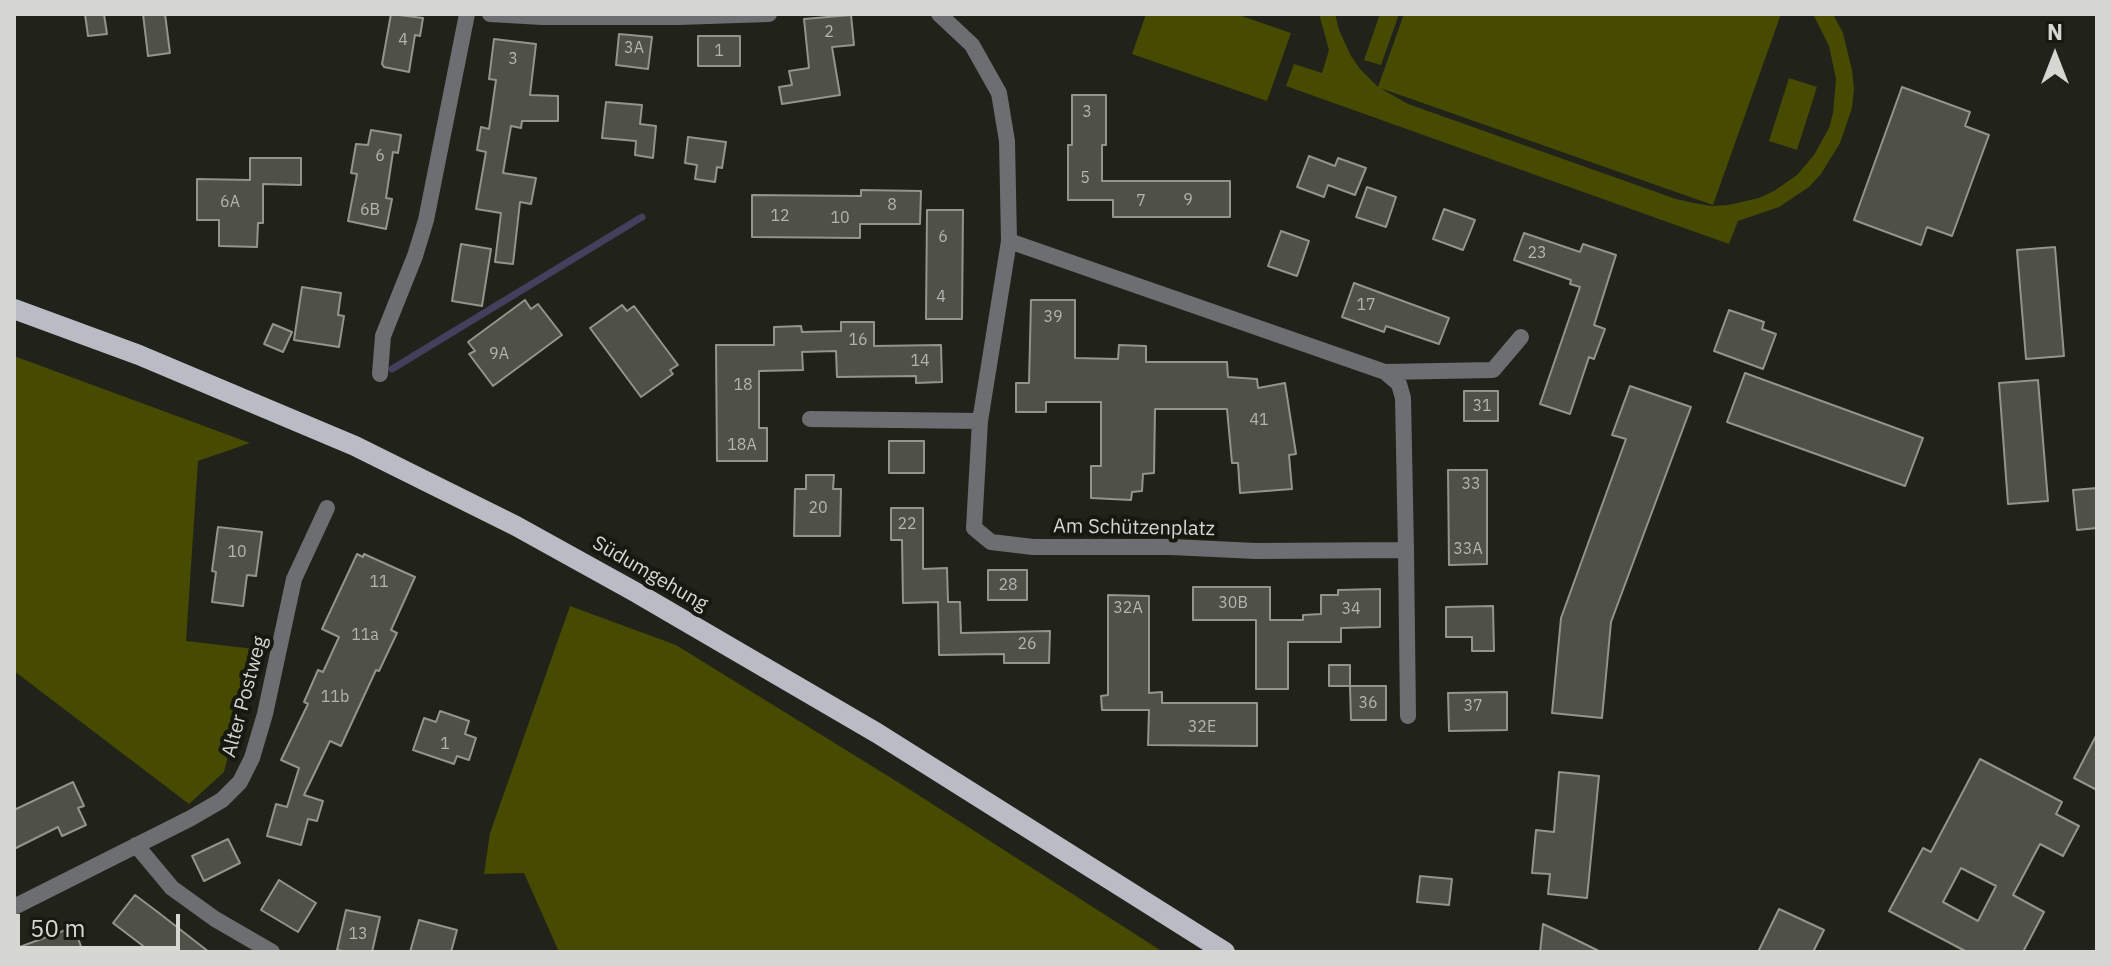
<!DOCTYPE html>
<meta charset="utf-8">
<style>
body{margin:0}
#map{position:relative;width:2111px;height:966px;overflow:hidden;background:#21221a;font-family:"IBM Plex Sans",sans-serif}
canvas{display:block}
.frame{position:absolute;inset:0;border:16px solid #d6d7d2;pointer-events:none}
.north{position:absolute;left:2015px;top:16px;width:80px;height:80px;-webkit-text-stroke:6px #171911;paint-order:stroke;rotate:0deg;font-size:22px;font-weight:700;line-height:32px;text-align:center;color:#d6d7d2}
.north::after{content:'';display:block;margin:auto;width:28px;height:36px;background:#d6d7d2;clip-path:polygon(50% 0,100% 100%,50% 72%,0 100%)}
.scale{position:absolute;left:16px;top:914px;width:164px;height:36px;box-sizing:border-box;border:4px solid #d6d7d2;border-top:0;padding-left:10px;font-size:24px;line-height:28px;white-space:nowrap;color:#d6d7d2;-webkit-text-stroke:6px #171911;paint-order:stroke}
</style>
<div id="map">
<canvas width="2111" height="966"></canvas>
<div class="frame"></div>
<div class="north">N</div>
<div class="scale">50 m</div>
</div>
<script>
const g = document.querySelector('canvas').getContext('2d');
g.lineJoin = 'round';
function paint(path, color) { g.fillStyle = color; g.fill(path, 'evenodd'); }
const toPath = rows => new Path2D(rows.map(r => 'M' + r).join(''));
function trace(path, color, width, dash) { g.strokeStyle = color; g.lineWidth = width; g.lineCap = dash ? 'butt' : 'round'; g.setLineDash(dash || []); g.stroke(path); }
function write(font, color, halo, rows, align = 'center') {
  g.font = font + ' "IBM Plex Sans",sans-serif'; g.lineWidth = 8; g.setLineDash([]); g.textBaseline = 'middle'; g.strokeStyle = halo; g.fillStyle = color; for (const [text, x, y, turn = 0] of rows) {
    g.save(); g.translate(x, y); g.rotate((+turn || 0) * Math.PI / 180); g.textAlign = isNaN(turn) ? turn : align; if (halo) g.strokeText(text, 0, 0); g.fillText(text, 0, 0); g.restore();
  }
}
paint(toPath([
 [1146,14,1236,14,1291,33,1267,101,1132,54],
 [1319,14,1335,14,1339,30,1351,56,1360,69,1378,87,1404,14,1781,14,1713,205,1380,88,1408,104,1676,199,1694,203,1711,206,1728,205,1759,198,1774,191,1797,175,1814,155,1829,128,1833,113,1836,79,1829,46,1813,14,1833,14,1843,33,1852,70,1854,89,1852,108,1840,143,1821,174,1809,187,1779,207,1738,221,1729,244,1286,86,1294,64,1322,73,1329,50],
 [1380,14,1399,14,1381,65,1364,60],
 [1789,78,1817,87,1797,150,1769,141],
 [14,356,250,443,198,461,186,641,255,649,224,772,189,804,14,671],
 [570,606,676,645,909,789,1163,952,559,952,524,873,484,874,490,833]
]), '#464b01');
trace(toPath([
 [392,369,642,217]
]), '#42405c', 7);
const building = toPath([
 [85,14,104,14,107,34,88,36,85,14],
 [143,14,165,14,170,53,148,56,143,14],
 [391,14,423,18,420,36,415,35,409,72,384,67,382,64,391,14],
 [851,15,854,45,832,47,840,95,782,104,779,87,792,85,789,71,809,68,804,19,851,15],
 [619,34,652,37,648,69,616,65,619,34],
 [698,36,740,36,740,66,698,66,698,36],
 [494,39,536,44,530,95,558,96,558,121,522,121,521,128,511,126,503,173,536,178,531,204,520,202,513,264,495,262,501,213,476,209,486,152,477,150,481,127,489,129,496,80,489,79,494,39],
 [1902,87,1970,112,1965,126,1989,135,1952,236,1927,227,1921,245,1854,220,1902,87],
 [1072,95,1106,95,1106,145,1102,145,1102,181,1230,181,1230,217,1113,217,1113,200,1068,200,1068,145,1072,145,1072,95],
 [606,102,642,105,640,124,656,126,653,158,635,155,636,141,602,138,606,102],
 [371,130,401,135,398,153,393,152,386,198,392,199,386,229,348,221,357,174,351,173,356,144,368,145,371,130],
 [688,137,726,142,722,168,717,167,715,182,695,179,697,165,685,163,688,137],
 [1309,156,1335,166,1338,158,1366,168,1355,195,1328,185,1324,197,1297,187,1309,156],
 [250,158,301,158,301,185,263,184,263,223,258,223,257,247,219,246,219,220,197,220,197,179,250,180,250,158],
 [1367,187,1396,197,1386,227,1356,217,1367,187],
 [861,190,921,191,920,224,860,224,860,238,752,237,752,195,861,196,861,190],
 [1444,209,1475,220,1463,250,1433,239,1444,209],
 [927,210,963,210,962,319,926,319,927,210],
 [1281,231,1309,241,1297,276,1268,266,1281,231],
 [1524,233,1580,252,1583,244,1616,255,1594,325,1605,329,1594,359,1589,357,1570,414,1540,404,1580,287,1570,284,1571,280,1514,260,1524,233],
 [461,244,491,249,482,306,452,301,461,244],
 [2055,247,2064,356,2026,359,2017,250,2055,247],
 [1354,283,1449,318,1439,344,1386,326,1384,332,1342,317,1354,283],
 [302,287,341,293,338,315,344,316,339,347,294,340,302,287],
 [525,300,531,309,538,304,562,335,493,386,469,354,475,351,468,342,525,300],
 [1031,300,1075,300,1075,358,1118,359,1119,345,1146,346,1146,362,1227,362,1228,377,1257,379,1258,388,1285,383,1296,454,1289,455,1292,489,1240,493,1238,463,1232,463,1227,409,1155,409,1154,473,1143,474,1142,491,1132,492,1131,500,1091,498,1091,466,1101,466,1101,402,1046,402,1046,412,1016,412,1016,383,1029,383,1031,300],
 [622,305,627,311,634,306,678,365,670,370,673,374,641,397,590,328,622,305],
 [1729,310,1764,322,1762,329,1776,334,1763,369,1714,351,1729,310],
 [841,322,874,322,874,346,941,345,942,382,916,383,916,376,837,377,836,351,802,352,803,370,759,371,759,428,767,428,767,461,717,461,716,345,774,345,774,327,801,326,802,332,841,331,841,322],
 [273,324,292,332,283,352,264,344,273,324],
 [1745,373,1923,438,1905,486,1727,422,1745,373],
 [2038,380,2048,501,2008,504,1999,383,2038,380],
 [1630,386,1691,407,1611,622,1602,718,1552,713,1561,618,1626,439,1612,435,1630,386],
 [1464,391,1498,391,1498,421,1464,421,1464,391],
 [889,441,924,441,924,473,889,473,889,441],
 [1448,470,1487,470,1487,564,1449,565,1448,470],
 [806,475,834,475,833,489,841,489,840,536,794,536,795,489,806,489,806,475],
 [2097,488,2097,528,2077,530,2073,490,2097,488],
 [891,508,923,508,923,569,947,568,948,602,960,602,961,633,1050,631,1049,663,1004,663,1004,654,939,655,938,602,903,603,902,540,891,540,891,508],
 [218,527,262,532,256,576,247,575,243,606,212,602,216,572,212,571,218,527],
 [357,554,363,557,364,554,415,577,391,630,397,633,379,671,376,670,341,746,330,741,304,795,323,801,317,821,308,819,301,845,267,836,276,804,287,807,299,768,281,760,308,704,304,702,318,670,323,672,339,637,322,629,357,554],
 [988,570,1027,570,1027,600,988,600,988,570],
 [1193,587,1270,587,1270,620,1303,620,1303,615,1321,614,1321,595,1338,595,1338,590,1380,589,1380,627,1341,628,1341,642,1288,642,1288,689,1256,689,1256,620,1193,620,1193,587],
 [1108,595,1149,596,1149,693,1162,692,1162,703,1257,703,1257,746,1148,745,1149,710,1102,710,1101,696,1108,695,1108,595],
 [1493,606,1494,651,1472,651,1472,637,1446,637,1446,607,1493,606],
 [1329,665,1350,665,1350,686,1329,686,1329,665],
 [1350,686,1386,686,1386,720,1351,720,1350,686],
 [1507,692,1507,730,1449,731,1448,693,1507,692],
 [440,711,469,721,465,734,476,738,469,760,457,756,454,764,413,750,424,718,436,722,440,711],
 [2097,734,2097,790,2074,778,2097,734],
 [1980,759,2062,802,2056,814,2079,826,2063,856,2040,844,2013,895,2044,912,2023,952,1967,952,1889,911,1923,848,1931,852,1980,759],
 [1961,868,1996,886,1978,921,1943,902,1961,868],
 [1559,772,1599,776,1587,898,1548,894,1550,874,1532,873,1536,830,1554,832,1559,772],
 [73,782,84,806,78,808,86,825,62,836,58,827,14,849,14,810,73,782],
 [228,839,240,863,204,881,192,856,228,839],
 [1420,876,1452,879,1449,905,1417,902,1420,876],
 [279,880,316,903,298,932,261,910,279,880],
 [135,895,159,913,209,952,151,952,113,923,135,895],
 [1779,909,1824,930,1813,952,1758,952,1779,909],
 [346,910,380,917,372,952,348,952,337,950,346,910],
 [419,920,457,930,451,952,410,952,419,920],
 [1543,924,1556,930,1601,952,1540,952,1543,924],
 [74,927,83,952,14,952,14,949,74,927]
]);
paint(building, '#4f5047');
trace(building, '#93958b', 2);
trace(toPath([
 [490,14,542,17,678,17,769,14],
 [939,14,972,45,999,93,1007,141,1009,241,980,421,974,528,991,542,1033,547,1171,547,1256,551,1406,550,1403,398,1399,384,1385,372,1009,241],
 [1385,372,1493,370,1521,337],
 [380,374,383,336,415,256,426,220,467,14],
 [810,419,980,421],
 [1406,550,1408,716],
 [136,845,172,888,215,919,272,952],
 [14,907,191,818,222,800,240,782,252,758,265,714,294,579,327,508]
]), '#6c6e72', 16);
trace(toPath([
 [14,309,139,355,355,446,516,526,637,593,877,733,1225,952]
]), '#b9bcc5', 20);
write('16px', '#b4b5af', null, [
 ["2",829,32],
 ["4",403,40],
 ["3A",634,48],
 ["1",719,51],
 ["3",513,59],
 ["3",1087,112],
 ["6",380,156],
 ["5",1085,178],
 ["9",1188,200],
 ["7",1141,201],
 ["6A",230,202],
 ["8",892,205],
 ["6B",370,210],
 ["12",780,216],
 ["10",840,218],
 ["6",943,237],
 ["23",1537,253],
 ["4",941,297],
 ["17",1366,305],
 ["39",1053,317],
 ["16",858,340],
 ["9A",499,354],
 ["14",920,361],
 ["18",743,385],
 ["31",1482,406],
 ["41",1259,420],
 ["18A",742,445],
 ["33",1471,484],
 ["20",818,508],
 ["22",907,524],
 ["33A",1468,549],
 ["10",237,552],
 ["11",379,582],
 ["28",1008,585],
 ["30B",1233,603],
 ["32A",1128,608],
 ["34",1351,609],
 ["11a",365,635],
 ["26",1027,644],
 ["11b",335,697],
 ["36",1368,703],
 ["37",1473,706],
 ["32E",1202,727],
 ["1",445,744],
 ["13",358,934]
]);
write('20px', '#d6d7d2', '#171911', [
 ["Am Schützenplatz",1134,528,1],
 ["Südumgehung",650,574,30],
 ["Alter Postweg",245,697,-75]
]);
</script>
